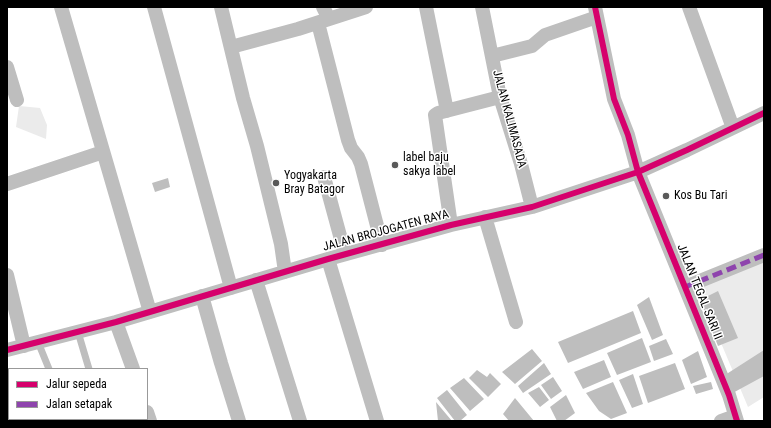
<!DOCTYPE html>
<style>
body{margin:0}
#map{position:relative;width:771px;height:428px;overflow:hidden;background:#fff;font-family:"Roboto Condensed",sans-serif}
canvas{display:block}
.frame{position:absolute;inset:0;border:8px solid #000;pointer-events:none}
.legend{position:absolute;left:8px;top:368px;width:140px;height:52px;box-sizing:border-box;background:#fff;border:1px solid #999;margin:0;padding:5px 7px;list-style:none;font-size:12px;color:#000}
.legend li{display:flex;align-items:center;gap:8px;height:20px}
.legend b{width:20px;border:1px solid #999}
</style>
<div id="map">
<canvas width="771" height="428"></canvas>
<div class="frame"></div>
<ul class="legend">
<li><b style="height:5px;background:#d6006c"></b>Jalur sepeda</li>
<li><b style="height:5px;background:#8e44ad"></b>Jalan setapak</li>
</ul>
</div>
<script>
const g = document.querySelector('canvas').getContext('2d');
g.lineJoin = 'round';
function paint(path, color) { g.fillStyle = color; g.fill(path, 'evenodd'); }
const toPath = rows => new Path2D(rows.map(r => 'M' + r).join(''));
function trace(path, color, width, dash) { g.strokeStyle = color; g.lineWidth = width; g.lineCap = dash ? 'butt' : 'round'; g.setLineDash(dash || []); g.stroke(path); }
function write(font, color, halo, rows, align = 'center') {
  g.font = font + ' "Roboto Condensed",sans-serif'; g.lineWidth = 3; g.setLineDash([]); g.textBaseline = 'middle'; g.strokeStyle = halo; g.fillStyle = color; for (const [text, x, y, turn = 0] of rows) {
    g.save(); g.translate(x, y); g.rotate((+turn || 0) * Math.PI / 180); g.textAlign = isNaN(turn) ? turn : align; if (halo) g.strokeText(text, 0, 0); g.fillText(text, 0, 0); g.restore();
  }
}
paint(toPath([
 [19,106,40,108,47,125,46,139,16,127],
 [764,255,764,397,748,407,697,286]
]), '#ebebeb');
paint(toPath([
 [168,178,170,187,155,192,152,183],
 [718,291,738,338,718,346,700,300],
 [649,297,663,335,652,340,637,305],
 [633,311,641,333,568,363,558,342],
 [642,338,651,362,617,375,607,353],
 [666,339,673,354,654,361,649,346],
 [532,349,542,361,515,384,502,372],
 [764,350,764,376,729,395,725,375],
 [698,351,707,377,691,384,682,360],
 [604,360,611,377,583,389,574,372],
 [544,363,551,374,523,393,518,386],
 [675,363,685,389,648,403,639,376],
 [477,370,487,377,490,373,501,384,488,397,469,378],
 [633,374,643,404,632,408,619,380],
 [553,377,562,391,551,399,541,385],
 [464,378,484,399,470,411,450,388],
 [613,382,627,413,611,419,599,411,586,393],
 [711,382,713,389,696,394,693,386],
 [539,387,549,400,540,407,528,393],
 [447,390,467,415,460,421,455,421,437,398],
 [566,395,575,413,564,421,557,421,550,407],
 [515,398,534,421,509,421,503,414],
 [436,402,452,421,438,421]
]), '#bebebe');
trace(toPath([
 [78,332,89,369],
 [38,342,49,369],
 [69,419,70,421],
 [104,419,105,421]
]), '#bebebe', 7);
trace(toPath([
 [61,7,150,312],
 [154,7,231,288],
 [221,7,243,98,257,146,281,244,285,272],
 [323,7,329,19],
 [426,7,447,111],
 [482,7,500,97,521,164,532,207],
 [595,7,614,99,628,135,638,172,729,395,737,421],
 [689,7,733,128],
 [318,23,348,140,351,148,358,157,361,164,382,245],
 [231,47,298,29,366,7],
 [492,56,532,46,545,35,597,17],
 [7,67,17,100],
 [324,177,345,254],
 [7,184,103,152],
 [485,217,516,322],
 [451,225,435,115,438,113,500,97],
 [328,259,377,421],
 [7,275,24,346],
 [256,280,300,421],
 [685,287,764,255],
 [202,296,221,363,239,421],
 [116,322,133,369],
 [7,350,116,322,328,259,451,225,532,207,638,172,687,150,764,113],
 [147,412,150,421],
 [721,421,735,416]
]), '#bebebe', 14);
trace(toPath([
 [685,287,764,255]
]), '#8e44ad', 5, [10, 5]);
trace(toPath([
 [595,7,614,99,628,135,638,172,729,395,737,421],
 [7,350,116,322,328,259,451,225,532,207,638,172,687,150,764,113]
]), '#d6006c', 6);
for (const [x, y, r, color] of [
 [395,165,4,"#595959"],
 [276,183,4,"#595959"],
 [666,196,4,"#595959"]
]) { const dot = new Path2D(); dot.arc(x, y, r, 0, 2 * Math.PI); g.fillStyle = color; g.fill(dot); trace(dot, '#fff', 1.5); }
write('12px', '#000', '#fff', [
 ["JALAN KALIMASADA",509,119,75],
 ["JALAN BROJOGATEN RAYA",386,231,-15],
 ["JALAN TEGAL SARI II",699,292,68]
]);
write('12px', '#000', '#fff', [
 ["label baju",403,158],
 ["sakya label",403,172],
 ["Yogyakarta",284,176],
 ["Bray Batagor",284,190],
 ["Kos Bu Tari",674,196]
], 'left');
</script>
